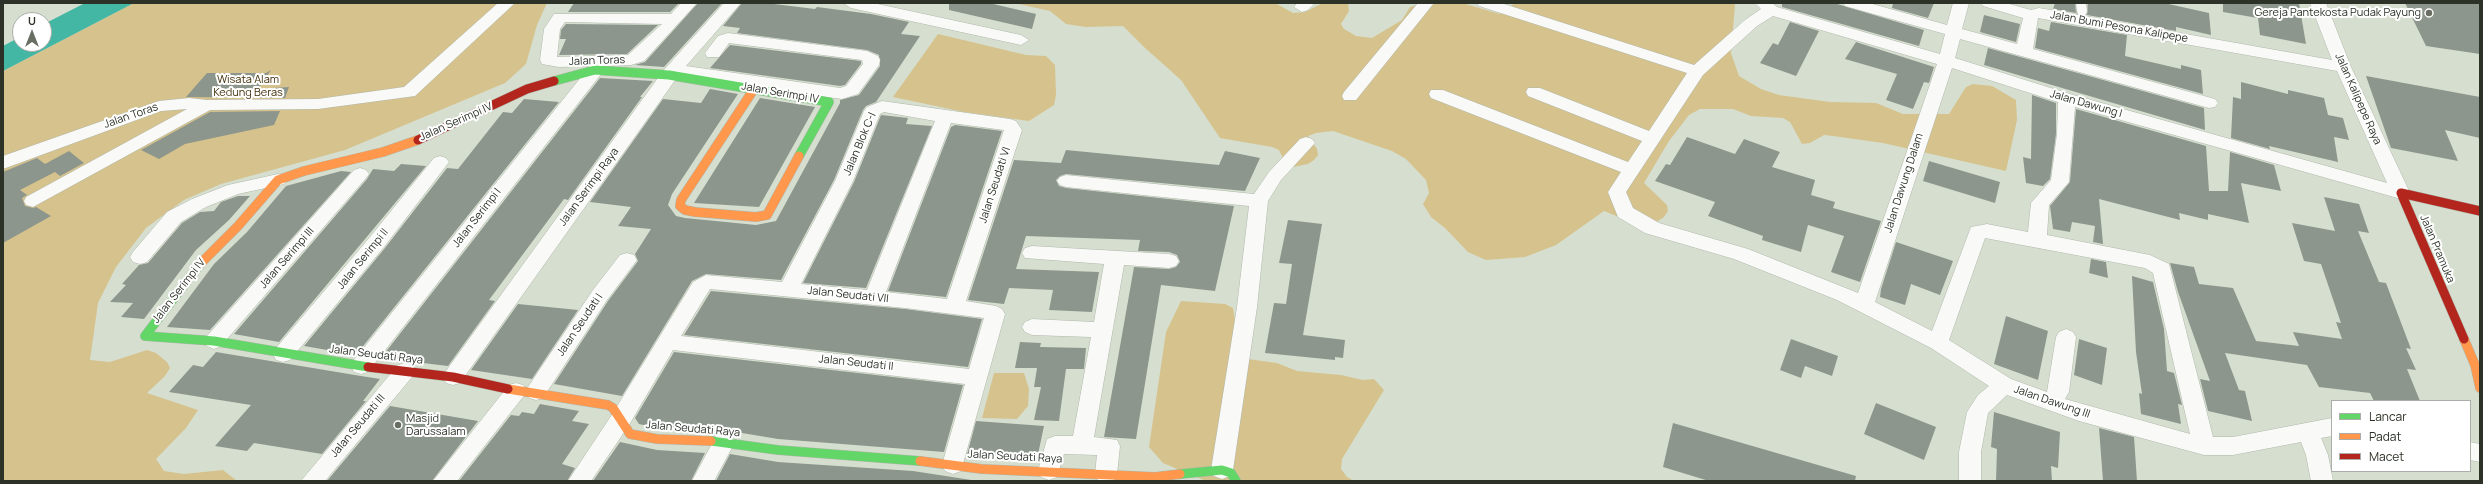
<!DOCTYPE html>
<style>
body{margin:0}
#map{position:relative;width:2483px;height:484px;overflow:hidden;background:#d6dfcf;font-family:Manrope,sans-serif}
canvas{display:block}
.frame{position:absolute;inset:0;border:4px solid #2c3227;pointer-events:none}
.legend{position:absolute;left:2331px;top:400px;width:140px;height:72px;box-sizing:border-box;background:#fff;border:1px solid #abada9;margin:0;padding:5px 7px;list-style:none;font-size:12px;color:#2c3227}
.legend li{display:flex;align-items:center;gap:8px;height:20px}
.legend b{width:20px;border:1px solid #abada9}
.north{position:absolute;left:12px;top:12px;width:40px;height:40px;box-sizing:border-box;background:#fff;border:1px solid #abada9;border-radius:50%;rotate:0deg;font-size:11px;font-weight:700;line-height:16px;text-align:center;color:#2c3227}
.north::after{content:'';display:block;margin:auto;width:14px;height:18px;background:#686f62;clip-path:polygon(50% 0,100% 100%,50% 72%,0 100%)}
</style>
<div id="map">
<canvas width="2483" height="484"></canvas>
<div class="frame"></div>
<ul class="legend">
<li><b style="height:5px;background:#63d668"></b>Lancar</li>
<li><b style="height:5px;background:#ff974d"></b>Padat</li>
<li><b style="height:5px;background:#b3261e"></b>Macet</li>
</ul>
<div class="north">U</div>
</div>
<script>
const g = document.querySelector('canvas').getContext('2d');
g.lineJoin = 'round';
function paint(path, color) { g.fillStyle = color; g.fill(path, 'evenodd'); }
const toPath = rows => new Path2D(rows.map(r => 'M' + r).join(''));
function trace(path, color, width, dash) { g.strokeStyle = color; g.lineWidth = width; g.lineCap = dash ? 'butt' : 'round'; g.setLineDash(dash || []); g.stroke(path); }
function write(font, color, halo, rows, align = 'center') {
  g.font = font + ' Manrope,sans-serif'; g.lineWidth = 4; g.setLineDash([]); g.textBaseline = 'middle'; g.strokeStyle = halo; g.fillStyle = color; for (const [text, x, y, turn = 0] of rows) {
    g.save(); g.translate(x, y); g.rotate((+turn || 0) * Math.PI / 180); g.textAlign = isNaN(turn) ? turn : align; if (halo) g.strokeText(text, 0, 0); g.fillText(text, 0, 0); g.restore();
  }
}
paint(toPath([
 [134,3,547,3,537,25,526,64,505,83,345,150,221,184,184,200,146,228,116,267,98,303,90,360,110,362,147,350,156,353,167,362,170,368,165,376,147,393,198,410,186,428,156,459,164,471,184,474,223,470,237,481,3,481,3,71],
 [1014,3,1275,3,1293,13,1305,12,1323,3,1348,3,1349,11,1341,24,1344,29,1356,36,1372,38,1402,20,1410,7,1425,3,1462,3,1500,14,1515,3,1733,3,1735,5,1731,53,1739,76,1761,89,1779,95,1830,102,1876,103,1903,114,1949,114,1966,87,1973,84,1982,85,1992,86,2016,100,2017,120,2006,171,1883,143,1833,136,1824,135,1810,143,1802,144,1790,122,1783,118,1751,116,1733,109,1700,109,1689,115,1669,141,1644,183,1667,205,1668,211,1664,217,1658,221,1624,219,1604,211,1556,245,1525,257,1486,260,1468,252,1445,228,1431,217,1423,204,1429,193,1426,180,1406,159,1392,151,1333,131,1316,133,1308,136,1317,149,1318,155,1314,160,1308,164,1283,169,1282,156,1279,150,1272,147,1220,138,1181,80,1144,47,1123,26,1086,27,1066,24,1050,11],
 [938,34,1026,55,1046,56,1055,65,1056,95,1054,105,1029,121,964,112,893,97],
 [1181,301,1225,304,1233,308,1237,332,1233,357,1277,363,1297,371,1341,375,1363,380,1374,379,1384,390,1342,459,1341,469,1347,477,1354,481,1206,481,1163,463,1149,447,1166,332],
 [994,373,1024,373,1029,389,1028,406,1017,419,982,418]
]), '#d6c28c');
paint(toPath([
 [85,3,134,3,3,71,3,46,20,37,20,44,44,44,44,24]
]), '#44b6a4');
paint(toPath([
 [574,3,679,3,670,12,568,12],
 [698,3,722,3,664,67,635,65,645,62],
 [742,3,766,3,815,9,817,7,871,14,909,22,901,34,920,36,876,102,866,106,863,110,834,180,781,280,706,274,692,281,622,396,554,384,608,301,638,261,635,254,651,229,618,226,631,207,590,202,663,99,701,103,710,89,738,94,672,194,668,205,676,216,685,218,756,225,776,221,840,103,840,100,859,95,880,66,879,55,867,50,737,33,740,28,723,26],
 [949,3,989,3,1036,14,1032,29,949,10],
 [1782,3,1834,3,1924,30,1919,46,1782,7],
 [1893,3,1934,3,1928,18,1892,8],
 [2055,3,2075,3,2076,13,2053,9],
 [2088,3,2164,3,2209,13,2211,35,2176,27,2176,31,2087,15],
 [2223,3,2299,3,2306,44,2260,35,2258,18,2223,12],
 [2405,3,2480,3,2480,54,2426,46],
 [1984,15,2020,24,2016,42,1980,32],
 [1790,22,1819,31,1796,76,1760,63,1773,43,1778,45],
 [2051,22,2127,35,2125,56,2181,69,2181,65,2201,70,2203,94,2035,48,2038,28,2049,31],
 [566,24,658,25,627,54,559,55,566,39,560,39,561,30],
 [1856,42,1934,67,1929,83,1924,82,1913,109,1886,100,1897,74,1845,59],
 [730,45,861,61,861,64,845,85,840,86,710,68],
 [1988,48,2204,108,2205,130,1984,65],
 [271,70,258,89,289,87,285,98,186,97,207,73,266,73],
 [2366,76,2480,97,2480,138,2445,130,2458,161,2391,148],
 [600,78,653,81,640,97,642,97,568,200,564,199,489,300,495,301,448,366,381,358],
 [2241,82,2288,94,2288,90,2324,98,2328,115,2343,118,2349,140,2334,137,2338,162,2269,146,2270,149,2231,138,2233,97,2241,99],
 [2032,95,2056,103,2056,134,2050,179,2043,186,2026,183,2023,157,2031,159],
 [760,98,815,107,759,207,694,203],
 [524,99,559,102,356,355,304,346,385,248,447,168,458,169,503,112,512,113],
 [2076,109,2206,146,2209,191,2228,191,2230,152,2274,165,2281,191,2241,183,2249,223,2208,214,2208,220,2179,213,2180,220,2099,199,2103,244,2093,242,2095,226,2072,222,2070,232,2053,229,2050,206,2070,182],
 [280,111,274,125,185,144,159,159,141,150,210,112],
 [881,115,908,118,906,124,932,126,866,288,803,283,854,182],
 [955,125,1002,131,946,297,888,291,951,127],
 [1687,137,1735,154,1744,139,1780,152,1772,167,1815,180,1811,195,1835,202,1833,208,1881,221,1860,282,1831,272,1844,236,1808,225,1801,252,1762,240,1763,236,1708,216,1715,202,1655,181,1666,164,1670,165],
 [1066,150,1219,165,1225,151,1260,158,1245,191,1066,174,1060,176,1056,180,1059,186,1066,188,1234,206,1215,291,1161,285,1136,439,1104,437,1134,267,1169,269,1176,267,1180,262,1177,255,1169,252,1138,251,1140,240,1026,236,1016,269,1099,272,1092,312,1049,310,1053,290,1009,288,1004,304,968,300,1014,160,1061,163],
 [69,151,84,163,60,176,55,172,20,190,27,195,22,198,25,206,33,208,36,207,51,216,3,243,3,172,37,158,45,164],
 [1929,161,2000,182,1995,203,1923,181],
 [401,164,426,166,279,342,234,334,367,179,373,169,394,171],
 [341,171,351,172,210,330,167,327,214,264,247,232,286,186],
 [238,196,250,196,229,220,196,250,144,319,121,317,133,303,110,302,126,285,122,284,139,265,148,263,182,223,200,212,214,211,221,202],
 [2324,197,2359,204,2369,233,2358,231,2379,282,2386,283,2411,349,2406,348,2416,370,2407,369,2420,401,2374,401,2370,393,2319,387,2307,365,2225,353,2239,390,2245,391,2252,421,2208,411,2200,379,2210,381,2178,292,2170,263,2194,267,2199,284,2233,288,2256,341,2299,346,2293,332,2342,339,2336,322,2341,323,2321,264,2304,261,2292,223,2335,231],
 [1288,220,1322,224,1303,335,1345,340,1343,358,1335,357,1335,360,1265,353,1274,303,1286,304,1292,264,1279,263],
 [1896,242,1953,261,1940,295,1911,284,1905,305,1880,297,1881,289],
 [2091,259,2106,262,2108,278,2089,273],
 [2132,276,2153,282,2164,329,2167,371,2174,373,2182,405,2178,404,2181,424,2141,414,2139,393,2142,394,2136,352],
 [711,291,905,309,982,319,968,367,684,335],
 [518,304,578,310,532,379,471,370],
 [2006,316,2048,331,2038,380,1994,364],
 [1791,339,1838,356,1832,376,1805,366,1801,378,1780,370],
 [2079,339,2107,348,2102,385,2074,375],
 [1020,342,1041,343,1040,347,1086,348,1084,369,1066,369,1059,421,1034,420,1041,387,1034,387,1037,368,1015,368],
 [216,352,361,376,380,379,363,401,366,401,322,454,254,443,247,451,215,446,251,405,169,392,193,365,203,367],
 [674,352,963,385,944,452,778,439,724,430,657,428,639,424,635,418],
 [1876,403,1936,427,1924,460,1864,434],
 [540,404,579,411,572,421,589,424,562,464,575,468,567,481,459,481,511,415,519,416,522,412,534,414],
 [390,406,478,421,432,481,327,481],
 [1994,412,2060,432,2058,468,2051,466,2052,481,1996,481,1997,449,1991,447],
 [976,421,1044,426,1037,459,967,455],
 [1673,423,1856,476,1855,481,1709,481,1663,467],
 [2099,428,2134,437,2137,481,2103,481],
 [620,442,657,450,705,453,691,481,593,481],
 [730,454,778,462,913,471,978,481,716,481]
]), '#8d968c');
const lane = toPath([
 [2081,3,2082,11]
]);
const street = toPath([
 [498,3,515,3,415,96,318,109,210,110,33,207,26,205,24,201,26,197,187,109,161,111,3,169,3,156,159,101,189,98,207,100,318,99,404,87,498,3],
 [681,3,697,3,644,61,631,65,599,66,603,70,601,74,368,372,361,374,354,372,351,366,354,360,590,66,559,67,542,64,540,60,544,29,554,14,671,14,681,3],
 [565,22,662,24,628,55,557,57,560,29,565,22],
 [724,3,741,3,686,66,840,88,846,86,863,64,862,60,729,43,719,57,707,57,705,53,718,36,728,33,867,51,878,56,880,60,879,65,858,94,842,99,678,76,460,383,453,385,446,383,443,377,446,371,663,71,724,3],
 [843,3,873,3,1021,35,1029,40,1021,45,851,8,843,3],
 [1297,3,1315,3,1308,10,1302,12,1294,7,1297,3],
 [1418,3,1434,3,1356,100,1344,100,1342,96,1344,92,1418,3],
 [1477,3,1501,3,1694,65,1745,20,1761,9,1755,3,1772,3,1777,7,1940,54,1945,34,1845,6,1843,3,1869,3,1947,25,1953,3,1969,3,1962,29,2017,44,2023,18,1983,6,1981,3,2006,3,2031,10,2039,8,2332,60,2310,3,2326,3,2351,67,2410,193,2407,197,2401,199,2075,107,2069,182,2049,205,2047,235,2150,255,2169,264,2213,437,2233,437,2332,418,2332,436,2321,438,2328,455,2333,481,2311,481,2306,455,2301,442,2233,455,2204,455,2079,421,2007,395,1988,413,1981,452,1981,481,1959,481,1959,452,1967,412,1978,395,1989,386,1931,348,1837,300,1734,259,1645,233,1618,217,1608,192,1621,172,1431,98,1429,94,1431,90,1443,90,1628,162,1642,141,1528,96,1526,92,1528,88,1540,88,1649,131,1687,73,1479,6,1477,3],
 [1773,16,1937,64,1858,293,1748,249,1659,223,1633,208,1626,192,1703,75,1757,26,1773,16],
 [2038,18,2337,71,2387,183,2073,95,1955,58,1960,39,2209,108,2215,107,2218,103,2215,99,2033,49,2038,18],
 [1952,68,2058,102,2057,134,2051,180,2031,203,2028,232,1987,224,1971,227,1932,331,1875,302,1952,68],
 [1985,238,2145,268,2153,273,2190,434,2065,399,2069,392,2076,337,2073,332,2066,329,2059,332,2056,337,2047,392,2011,379,1949,340,1985,238],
 [882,101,1010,119,1016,121,1022,130,966,301,996,306,1002,309,1005,314,961,471,953,474,945,471,942,465,965,384,673,350,629,425,591,481,568,481,613,413,693,282,706,275,782,282,835,181,864,111,867,107,882,101],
 [884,112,935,121,867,290,801,284,853,181,880,114,884,112],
 [951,123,1004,130,947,299,886,292,951,123],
 [710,289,905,308,984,318,969,369,681,336,710,289],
 [1306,137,1312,139,1315,143,1281,180,1268,201,1257,307,1233,470,1230,476,1222,479,1214,476,1211,470,1237,307,1249,206,1066,187,1060,185,1057,181,1060,177,1066,175,1254,194,1269,172,1300,139,1306,137],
 [440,156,446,158,449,162,384,247,290,360,283,362,276,360,273,354,276,348,370,237,434,158,440,156],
 [360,168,366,170,369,174,366,178,221,346,214,349,207,346,204,341,207,336,354,170,360,168],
 [278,174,284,176,287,180,284,184,238,194,206,207,181,222,147,262,140,264,133,262,130,257,133,252,167,212,192,199,228,185,278,174],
 [1032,246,1169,254,1176,256,1179,261,1176,266,1169,268,1124,265,1094,437,1117,440,1120,446,1117,474,1114,480,1098,480,1095,474,1097,455,1064,454,1057,477,1049,480,1041,477,1038,471,1047,439,1055,436,1073,436,1091,337,1032,335,1025,332,1022,327,1025,322,1032,319,1094,322,1104,264,1025,258,1022,253,1025,248,1032,246],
 [627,253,634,255,637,260,607,300,543,398,536,400,529,398,526,393,457,481,433,481,509,385,516,383,523,385,526,390,593,290,620,255,627,253],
 [405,363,412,365,415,371,412,377,325,481,301,481,398,365,405,363],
 [724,433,732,436,735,442,714,481,692,481,716,436,724,433],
 [2470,442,2480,444,2480,462,2470,460,2470,442]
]);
const fast = toPath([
 [554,81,595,70,669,75,829,102,799,156],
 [200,264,145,336,214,341,368,367],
 [711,441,778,450,920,461],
 [1180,474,1222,470,1231,473,1236,481]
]);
const slow = toPath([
 [754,89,681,200,680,206,685,210,695,212,756,217,767,215,799,156],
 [200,264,238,226,278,180,304,171,383,152,418,140],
 [2464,339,2475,365,2480,388],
 [508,389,608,405,613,408,630,434,657,439,711,441],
 [920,461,982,469,1155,477,1180,474]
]);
const jam = toPath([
 [418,140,527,89,554,81],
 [2464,339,2401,193,2480,211],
 [368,367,453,377,508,389]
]);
trace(lane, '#b0b7ab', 12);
trace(street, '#b0b7ab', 1);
trace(fast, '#b0b7ab', 10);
trace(slow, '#b0b7ab', 10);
trace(jam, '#b0b7ab', 10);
trace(lane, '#f9faf8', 10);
paint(street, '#f9faf8');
trace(fast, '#63d668', 9);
trace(slow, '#ff974d', 9);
trace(jam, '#b3261e', 9);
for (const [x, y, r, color] of [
 [2429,13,4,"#686f62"],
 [398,425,4,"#686f62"]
]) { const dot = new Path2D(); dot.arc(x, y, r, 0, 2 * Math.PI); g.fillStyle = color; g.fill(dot); trace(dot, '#fff', 1.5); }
write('11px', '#2c3227', '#fff', [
 ["Gereja Pantekosta Pudak Payung",2421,13],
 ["Masjid",406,419,"left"],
 ["Darussalam",406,432,"left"]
], 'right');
write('11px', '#2c3227', '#fff', [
 ["Jalan Bumi Pesona Kalipepe",2119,27,10],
 ["Jalan Toras",597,61,-2],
 ["Jalan Serimpi IV",780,93,10],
 ["Jalan Kalipepe Raya",2358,99,66],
 ["Jalan Dawung I",2086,104,16],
 ["Jalan Toras",131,116,-19],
 ["Jalan Serimpi IV",456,122,-24],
 ["Jalan Blok C-I",860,144,-67],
 ["Jalan Dawung Dalam",1904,183,-72],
 ["Jalan Seudati VI",995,185,-72],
 ["Jalan Serimpi Raya",589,187,-54],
 ["Jalan Serimpi I",477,218,-52],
 ["Jalan Pramuka",2437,249,67],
 ["Jalan Serimpi III",287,258,-49],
 ["Jalan Serimpi II",363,259,-51],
 ["Jalan Serimpi IV",179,291,-52],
 ["Jalan Seudati VII",848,295,6],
 ["Jalan Seudati I",580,325,-56],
 ["Jalan Seudati Raya",376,355,7],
 ["Jalan Seudati II",856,363,6],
 ["Jalan Dawung III",2052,402,19],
 ["Jalan Seudati III",358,426,-50],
 ["Jalan Seudati Raya",693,429,5],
 ["Jalan Seudati Raya",1015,457,3]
]);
write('11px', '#43310b', '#fff', [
 ["Wisata Alam",248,80],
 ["Kedung Beras",248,93]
]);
</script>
